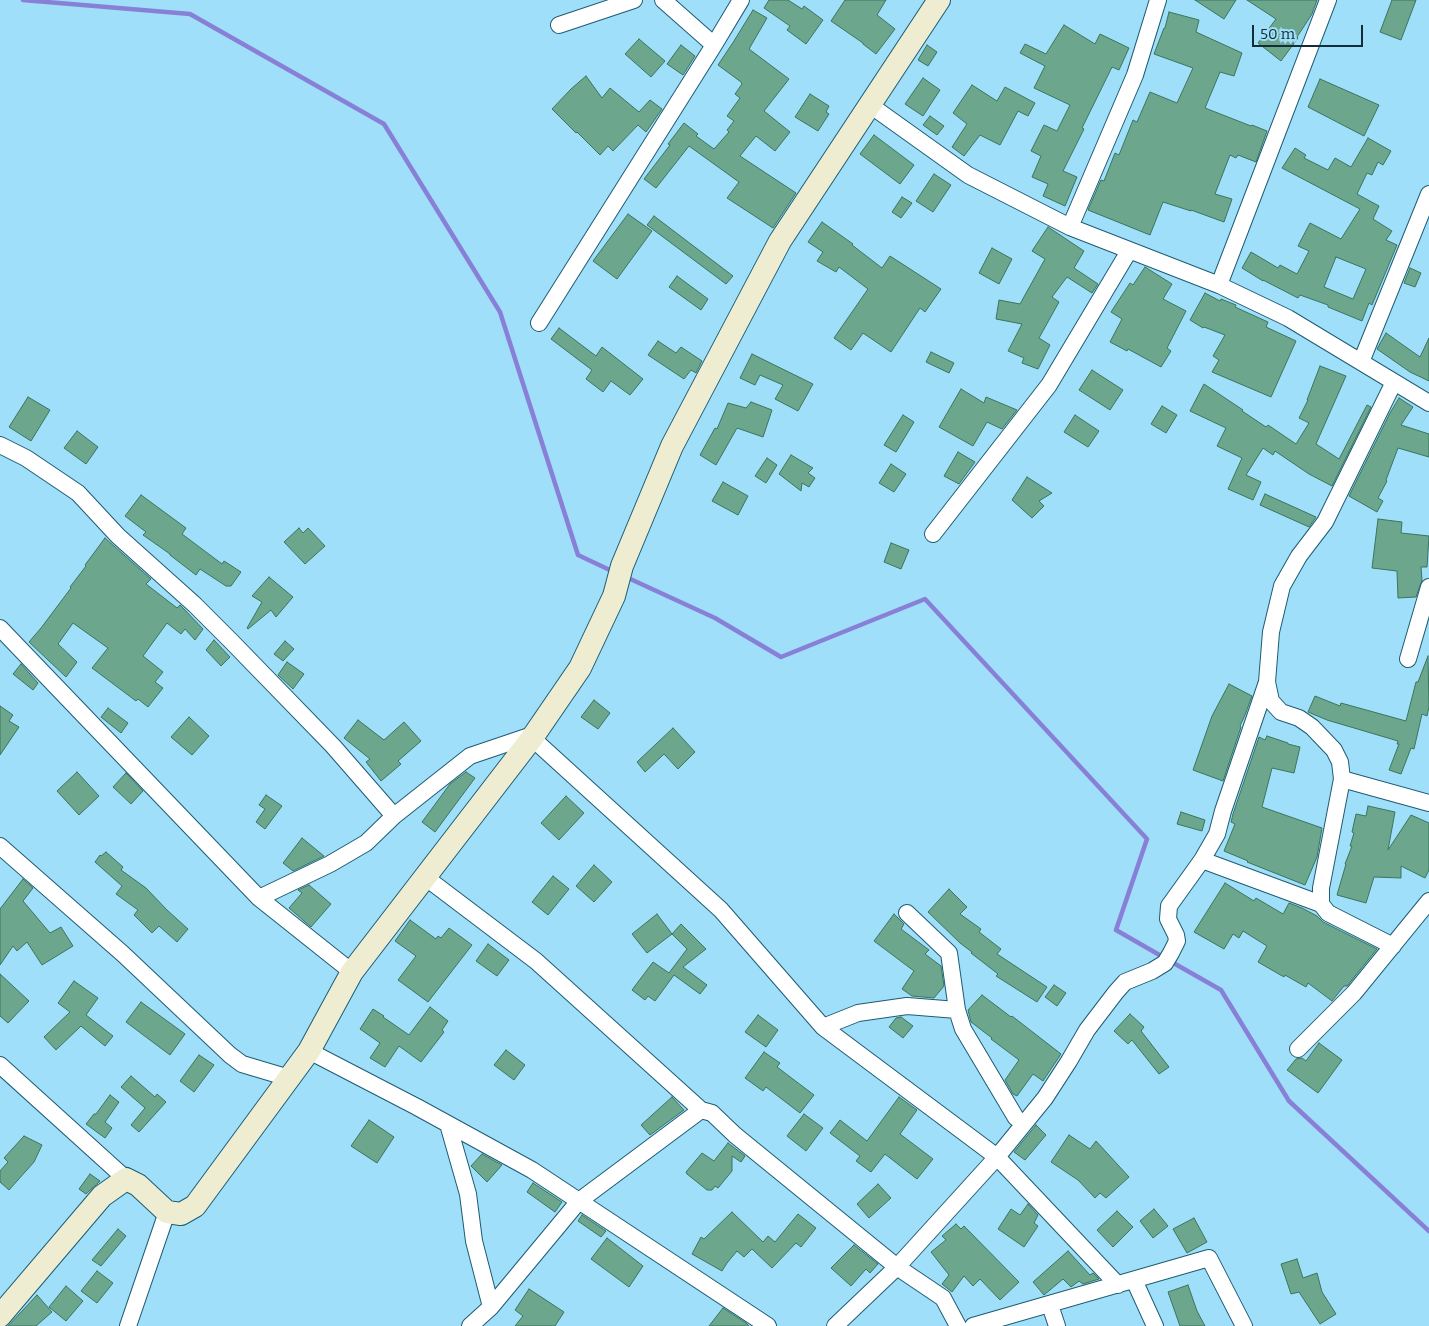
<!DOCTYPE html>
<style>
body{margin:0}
#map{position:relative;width:1429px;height:1326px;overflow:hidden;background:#a0dff9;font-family:Bitter,serif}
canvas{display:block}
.scale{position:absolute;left:1252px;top:25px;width:111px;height:22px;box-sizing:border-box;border:2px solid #142d37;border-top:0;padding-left:6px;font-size:15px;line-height:18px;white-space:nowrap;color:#142d37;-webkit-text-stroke:4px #a0dff9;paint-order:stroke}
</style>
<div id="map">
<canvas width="1429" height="1326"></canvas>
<div class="scale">50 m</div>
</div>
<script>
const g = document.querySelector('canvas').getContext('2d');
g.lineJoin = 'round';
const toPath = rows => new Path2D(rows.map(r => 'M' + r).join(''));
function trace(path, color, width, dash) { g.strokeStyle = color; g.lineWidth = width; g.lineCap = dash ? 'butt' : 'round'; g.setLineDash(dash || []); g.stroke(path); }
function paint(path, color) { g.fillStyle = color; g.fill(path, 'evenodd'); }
trace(toPath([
 [23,0,190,14,384,124,500,312,578,555,614,572],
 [626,577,715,618,781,657,925,599,1147,839,1116,930,1163,957],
 [1170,961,1221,990,1289,1101,1429,1231]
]), '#8880d7', 4.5);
const building = toPath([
 [769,0,788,0,802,9,804,6,823,20,806,44,787,30,790,26,764,8,769,0],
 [845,0,886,0,877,15,895,29,876,54,863,44,863,43,831,21,845,0],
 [1195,0,1236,0,1224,19,1195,0],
 [1247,0,1317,0,1312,14,1297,37,1298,38,1281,61,1258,43,1276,19,1247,0],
 [1392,0,1416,0,1401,40,1380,32,1392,0],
 [753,10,767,18,749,49,789,79,764,111,790,132,775,151,756,136,740,156,796,193,773,228,727,198,739,182,689,146,656,188,644,179,670,145,668,144,684,123,698,134,696,136,714,149,729,132,727,130,734,121,727,116,740,98,735,94,742,84,741,82,718,65,734,41,753,10],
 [1169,12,1199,20,1196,32,1242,53,1234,76,1220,72,1205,108,1251,126,1252,125,1267,131,1256,162,1238,155,1236,158,1230,155,1215,194,1232,199,1224,222,1191,210,1191,211,1163,202,1150,235,1088,210,1101,180,1104,181,1115,153,1119,155,1133,120,1137,122,1150,92,1177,103,1193,68,1154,54,1164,28,1165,28,1169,12],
 [1064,25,1095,44,1100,34,1129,48,1119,70,1112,67,1082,128,1084,129,1063,171,1077,177,1065,206,1043,196,1048,184,1032,177,1041,156,1031,151,1044,125,1057,131,1070,105,1034,88,1045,66,1020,53,1025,44,1046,54,1064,25],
 [639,39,665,61,651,77,625,54,639,39],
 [681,45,695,56,683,75,667,64,681,45],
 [927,45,937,52,928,66,918,60,927,45],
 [586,76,602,98,610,88,639,112,650,100,662,109,646,132,638,125,613,151,608,146,600,155,577,132,576,133,552,109,571,89,586,76],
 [923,78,940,90,923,116,905,104,923,78],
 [1320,79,1379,105,1364,136,1308,107,1320,79],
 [972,85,997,101,1005,87,1035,103,1028,116,1018,111,1000,145,980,135,964,156,952,147,967,124,953,113,972,85],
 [810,94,829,106,826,112,829,114,818,131,795,117,810,94],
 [930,116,944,126,937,135,923,125,930,116],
 [874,135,914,165,900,184,860,154,874,135],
 [1368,138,1391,151,1383,165,1378,162,1372,175,1367,173,1357,194,1379,206,1373,219,1392,231,1386,240,1397,245,1372,305,1369,303,1362,321,1328,307,1328,305,1300,295,1298,298,1263,280,1263,281,1242,268,1251,252,1278,268,1280,265,1297,274,1309,251,1298,246,1310,223,1341,239,1360,209,1282,168,1295,148,1306,155,1304,158,1328,170,1335,158,1351,167,1368,138],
 [1336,257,1366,269,1353,299,1324,287,1336,257],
 [934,174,951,185,933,212,916,201,934,174],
 [902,197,912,203,901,218,892,212,902,197],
 [628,214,652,231,617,279,593,261,628,214],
 [654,216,733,276,726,284,647,225,654,216],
 [822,222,853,244,852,245,882,268,890,256,941,289,925,312,920,308,891,352,863,333,851,350,834,338,868,289,839,267,836,272,817,261,823,252,808,242,822,222],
 [1048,227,1084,251,1074,268,1098,284,1092,293,1067,277,1052,297,1059,302,1039,338,1050,345,1038,369,1022,363,1024,358,1008,351,1022,324,996,319,999,300,1020,304,1045,259,1032,251,1048,227],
 [992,248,1012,259,999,284,979,273,992,248],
 [1145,267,1172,284,1163,299,1186,311,1167,348,1171,351,1161,367,1128,349,1127,351,1110,342,1122,319,1111,312,1130,283,1133,285,1145,267],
 [1410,268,1421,273,1415,287,1404,283,1410,268],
 [677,276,708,299,701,310,669,287,677,276],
 [1205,293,1220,301,1221,299,1236,305,1235,307,1268,322,1266,327,1296,341,1271,397,1212,372,1219,360,1213,356,1225,335,1204,327,1203,328,1190,320,1205,293],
 [559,328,596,356,602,347,643,379,630,395,611,381,603,392,586,379,592,370,551,339,559,328],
 [1386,333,1420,357,1429,338,1429,381,1410,372,1377,349,1386,333],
 [658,341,676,353,681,347,702,361,696,373,691,370,684,379,648,355,658,341],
 [931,352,954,363,949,373,926,362,931,352],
 [752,354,813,384,798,411,775,399,783,385,760,375,755,385,740,378,752,354],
 [1320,366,1346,376,1316,444,1339,459,1367,405,1371,407,1332,486,1309,474,1275,451,1273,455,1263,448,1246,475,1261,482,1253,500,1228,489,1242,458,1217,446,1226,428,1190,411,1204,384,1243,410,1242,411,1266,427,1268,425,1296,444,1309,423,1299,418,1308,400,1307,400,1320,366],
 [1092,370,1123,390,1110,410,1079,390,1092,370],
 [961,389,984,403,986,397,1017,410,1002,429,987,422,973,446,939,427,961,389],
 [28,397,50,410,31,441,9,427,28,397],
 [1399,398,1413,407,1401,425,1429,434,1429,457,1398,448,1386,480,1387,481,1378,498,1383,501,1377,512,1349,496,1390,413,1399,398],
 [751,402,772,410,763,437,737,428,716,465,700,455,715,428,717,429,728,403,746,408,751,402],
 [1162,406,1177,415,1166,433,1151,424,1162,406],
 [903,415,914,422,896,452,884,445,903,415],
 [1075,415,1099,431,1088,447,1064,432,1075,415],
 [77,431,98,447,86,464,64,448,77,431],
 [958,452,975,462,959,484,944,476,958,452],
 [791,455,813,468,808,473,815,478,809,487,802,483,801,491,779,474,791,455],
 [767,458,777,465,766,483,755,476,767,458],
 [891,464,906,474,894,492,879,483,891,464],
 [1027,477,1052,493,1039,501,1044,506,1032,518,1012,500,1027,477],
 [723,482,748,496,738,515,712,501,723,482],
 [1265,494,1316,517,1309,527,1260,505,1265,494],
 [141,495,186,528,182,534,222,564,224,561,241,572,231,586,226,586,200,569,196,575,170,555,170,554,143,535,146,532,125,516,141,495],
 [1378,519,1402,522,1401,533,1429,536,1427,567,1421,567,1422,580,1416,597,1398,598,1397,571,1372,568,1378,519],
 [299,528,303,533,308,528,325,546,305,564,284,542,299,528],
 [105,538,151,579,146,584,177,608,180,605,183,608,203,629,195,640,185,629,181,634,167,623,143,656,163,672,155,682,163,688,148,707,138,699,136,701,92,668,108,648,73,623,58,644,77,662,66,677,29,642,41,628,71,588,70,587,86,566,85,565,105,538],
 [891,543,909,550,901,569,884,562,891,543],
 [269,577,293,597,276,617,271,610,248,629,247,628,262,602,252,596,269,577],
 [214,640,230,657,221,666,206,650,214,640],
 [285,641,294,649,283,661,274,654,285,641],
 [1428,656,1429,707,1427,716,1422,714,1414,749,1411,748,1401,774,1389,770,1399,744,1397,744,1398,741,1327,720,1308,712,1315,696,1340,706,1341,703,1406,721,1416,682,1418,682,1428,656],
 [287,662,304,674,293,689,278,675,287,662],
 [21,664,38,683,33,690,13,674,21,664],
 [1229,684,1252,696,1245,715,1240,726,1241,727,1223,781,1193,770,1212,716,1229,684],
 [594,700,610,713,598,729,581,717,594,700],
 [0,706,13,715,9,721,19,727,0,755,0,706],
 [108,708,128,723,121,733,101,717,108,708],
 [189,717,209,736,192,755,171,737,189,717],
 [358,720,384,740,404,722,421,741,398,761,401,764,381,781,366,762,370,759,344,738,358,720],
 [673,728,695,752,678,769,664,754,645,772,637,762,673,728],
 [1267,736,1288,743,1288,744,1300,747,1294,773,1272,768,1262,807,1322,828,1317,857,1305,885,1247,862,1248,861,1224,851,1235,824,1231,822,1233,814,1259,737,1265,740,1267,736],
 [77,772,99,796,79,815,57,791,77,772],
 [466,772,475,778,435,832,422,822,450,784,466,772],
 [126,773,143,791,131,804,113,787,126,773],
 [266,795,282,806,265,829,256,822,265,809,259,805,266,795],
 [566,796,584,813,559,840,541,823,566,796],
 [1368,806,1395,812,1388,850,1411,815,1429,823,1429,870,1425,878,1401,866,1401,878,1374,877,1366,903,1337,895,1346,864,1345,864,1352,846,1350,846,1354,833,1352,832,1356,814,1366,816,1368,806],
 [1181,812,1205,820,1202,831,1177,824,1181,812],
 [302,838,324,856,293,871,283,863,302,838],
 [106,852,123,867,121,870,146,888,167,910,188,929,177,942,159,926,152,933,134,915,138,910,116,894,122,886,95,862,100,855,101,856,106,852],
 [594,865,612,882,594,902,576,886,594,865],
 [553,876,569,889,548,915,532,902,553,876],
 [23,879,33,888,23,901,50,933,61,927,73,946,42,965,27,942,17,951,13,946,0,965,0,909,23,879],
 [1225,883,1254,901,1256,898,1283,914,1289,903,1302,908,1317,916,1323,922,1377,949,1347,986,1344,986,1332,1001,1308,983,1306,987,1285,975,1284,977,1258,962,1267,946,1243,931,1239,938,1233,934,1224,949,1194,932,1225,883],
 [309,885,331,904,311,927,289,908,302,893,298,890,309,885],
 [949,889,967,907,960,914,981,929,979,932,1001,949,997,954,1047,987,1037,1002,996,976,998,974,971,953,972,952,960,943,928,912,949,889],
 [657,914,672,934,681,924,706,949,683,967,707,985,700,994,674,975,655,1001,648,996,645,1000,632,990,653,962,669,973,687,949,672,934,647,953,632,934,657,914],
 [894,914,904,924,901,929,929,950,925,954,941,966,944,986,934,998,912,996,902,989,914,971,874,941,894,914],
 [410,920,436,939,438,936,441,938,449,928,472,945,428,1002,398,980,416,956,395,941,410,920],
 [488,944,509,960,497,976,476,961,488,944],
 [0,974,29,1001,8,1023,0,1016,0,974],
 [74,981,98,998,86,1015,113,1036,105,1046,81,1026,56,1050,44,1037,70,1012,58,1003,74,981],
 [1054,985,1066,993,1057,1006,1045,997,1054,985],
 [982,995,1011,1017,1012,1016,1061,1054,1043,1081,1033,1074,1017,1096,1013,1094,1005,1080,1019,1060,991,1039,992,1038,971,1022,968,1010,982,995],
 [141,1002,185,1034,170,1055,126,1022,141,1002],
 [430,1007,448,1021,442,1030,444,1032,421,1062,399,1046,385,1067,370,1058,380,1043,360,1029,373,1009,384,1016,383,1017,409,1035,430,1007],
 [1130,1014,1144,1027,1141,1031,1169,1067,1159,1074,1132,1040,1128,1044,1114,1031,1130,1014],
 [758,1015,778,1030,766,1047,745,1032,758,1015],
 [901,1017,913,1026,903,1038,889,1027,896,1018,901,1017],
 [1319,1043,1342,1060,1318,1093,1287,1070,1296,1059,1302,1058,1306,1061,1319,1043],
 [506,1050,525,1065,514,1080,494,1065,506,1050],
 [764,1052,780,1063,777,1067,814,1095,800,1113,766,1087,763,1091,745,1078,764,1052],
 [199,1055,214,1065,194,1092,180,1081,199,1055],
 [131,1076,155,1097,157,1094,166,1102,139,1132,131,1125,145,1108,121,1087,131,1076],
 [110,1095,119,1102,105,1122,112,1128,105,1138,86,1124,94,1114,96,1114,110,1095],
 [672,1097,684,1110,650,1135,641,1125,672,1097],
 [899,1097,917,1110,900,1134,933,1159,917,1179,885,1154,871,1172,856,1161,860,1156,830,1133,840,1120,867,1141,899,1097],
 [804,1114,823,1128,806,1151,787,1136,804,1114],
 [369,1120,394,1137,377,1163,351,1146,369,1120],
 [1036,1125,1046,1135,1025,1160,1014,1152,1036,1125],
 [1069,1135,1090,1149,1096,1141,1129,1177,1106,1198,1100,1193,1095,1198,1078,1180,1051,1162,1069,1135],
 [24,1136,42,1145,34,1162,9,1190,0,1182,0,1171,8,1162,4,1158,24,1136],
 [728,1143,745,1156,741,1162,732,1156,732,1171,718,1188,715,1186,712,1190,707,1190,687,1174,686,1172,702,1153,714,1161,728,1143],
 [482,1154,502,1165,487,1182,471,1166,482,1154],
 [90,1174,100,1181,86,1194,79,1189,90,1174],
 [533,1183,562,1202,555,1212,527,1192,533,1183],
 [878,1184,891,1198,869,1218,857,1204,878,1184],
 [1028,1204,1038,1215,1034,1223,1038,1226,1024,1247,998,1229,1011,1209,1020,1215,1028,1204],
 [1154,1209,1168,1226,1153,1238,1140,1221,1154,1209],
 [1117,1211,1133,1227,1113,1247,1097,1230,1117,1211],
 [732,1212,763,1242,768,1236,775,1242,798,1214,816,1228,801,1247,796,1243,772,1268,752,1249,744,1257,737,1251,727,1263,722,1271,692,1254,701,1237,704,1239,732,1212],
 [582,1215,606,1231,601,1237,578,1221,582,1215],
 [1194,1218,1207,1242,1187,1253,1173,1229,1194,1218],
 [956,1224,961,1229,964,1226,1019,1282,1000,1300,980,1279,973,1286,964,1276,952,1292,942,1284,949,1275,931,1252,946,1240,942,1236,956,1224],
 [118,1229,126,1236,101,1266,92,1260,118,1229],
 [607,1238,643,1266,629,1287,591,1259,607,1238],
 [854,1245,878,1264,870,1273,866,1269,851,1286,831,1268,854,1245],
 [1068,1251,1090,1275,1093,1273,1099,1279,1083,1284,1079,1281,1071,1287,1063,1279,1044,1295,1033,1282,1068,1251],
 [1297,1259,1303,1278,1317,1273,1322,1292,1336,1314,1320,1324,1299,1292,1291,1294,1281,1264,1297,1259],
 [97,1271,113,1283,97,1303,81,1291,97,1271],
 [1188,1285,1197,1311,1205,1326,1180,1326,1168,1292,1188,1285],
 [66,1286,83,1301,66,1321,49,1307,66,1286],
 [529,1289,564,1312,555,1326,515,1326,523,1316,515,1310,529,1289],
 [37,1295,52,1312,36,1326,8,1326,37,1295],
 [723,1308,746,1323,749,1326,709,1326,723,1308]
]);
paint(building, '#6ba68d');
trace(building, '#3a755e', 1);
const street = toPath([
 [663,0,714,45],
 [559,25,634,0],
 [870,105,968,175,1070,227,1219,285,1288,318,1429,403],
 [1070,227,1135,75,1158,0],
 [1219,285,1328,0],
 [539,323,714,45,741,0],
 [1361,362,1429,194],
 [0,445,26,458,78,493,118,536,195,605,231,641,333,746,394,816],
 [933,534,1049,385,1129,251],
 [0,628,259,898,352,972],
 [1408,659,1429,587],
 [1267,682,1271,701,1281,712,1299,718,1312,727,1334,750,1340,762,1342,779,1321,888,1321,904],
 [532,738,721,910,823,1027,997,1157,1118,1285],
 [1342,779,1429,803],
 [0,846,123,954,230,1055,242,1064,289,1078],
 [1202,860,1321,904,1328,913,1393,946],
 [425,877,536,961,701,1110,712,1113,735,1135,897,1267,943,1298,958,1326],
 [259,898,330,864,366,843,394,816,470,756,535,734],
 [907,913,949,953,957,1010],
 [823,1027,858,1013,907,1006,957,1010,963,1029,1016,1118],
 [1298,1049,1354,993,1429,901],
 [309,1051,417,1107,532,1170,768,1326],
 [0,1065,126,1179],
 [448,1124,468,1194,474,1241,491,1307],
 [1134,1280,1155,1326],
 [1050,1305,1057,1326],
 [128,1326,167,1212],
 [470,1326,491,1307,579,1201,701,1110],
 [835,1326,897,1267,997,1157,1045,1098,1069,1061,1087,1030,1116,992,1125,982,1152,971,1165,963,1171,953,1177,941,1176,935,1168,919,1169,906,1202,860,1217,834,1223,811,1267,682,1271,632,1282,586,1299,556,1325,522,1394,382],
 [973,1326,1209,1258,1244,1326]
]);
const secondary = toPath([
 [0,1316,102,1196,126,1179,138,1185,167,1212,181,1214,195,1206,309,1051,352,972,532,738,580,668,614,596,622,566,672,446,780,241,939,0]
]);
trace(street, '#1c5c73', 18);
trace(secondary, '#1c5c73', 24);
trace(street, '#fff', 16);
trace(secondary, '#eeecd1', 22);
</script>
